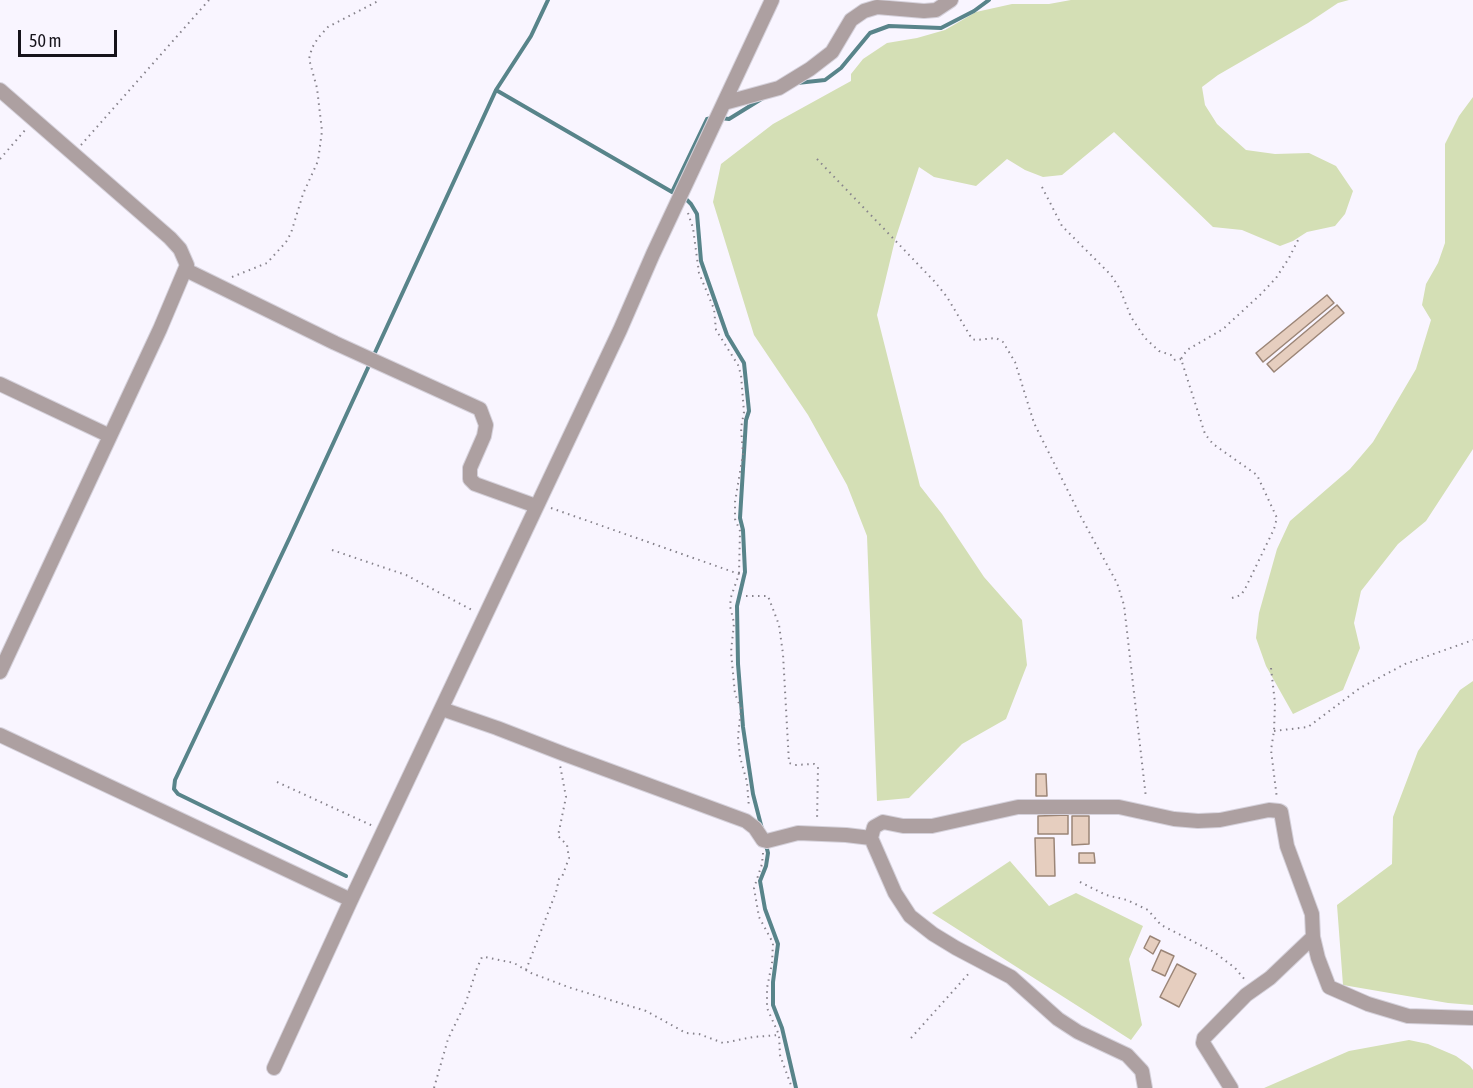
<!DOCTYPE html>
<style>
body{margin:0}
#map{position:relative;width:1473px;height:1088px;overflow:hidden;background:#f9f5ff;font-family:"Asap Condensed",sans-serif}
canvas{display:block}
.scale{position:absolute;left:18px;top:30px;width:99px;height:27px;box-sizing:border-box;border:3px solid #16131b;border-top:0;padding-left:8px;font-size:18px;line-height:21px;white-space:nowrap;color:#16131b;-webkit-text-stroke:4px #f9f5ff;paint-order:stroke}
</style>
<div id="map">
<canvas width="1473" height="1088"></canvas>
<div class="scale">50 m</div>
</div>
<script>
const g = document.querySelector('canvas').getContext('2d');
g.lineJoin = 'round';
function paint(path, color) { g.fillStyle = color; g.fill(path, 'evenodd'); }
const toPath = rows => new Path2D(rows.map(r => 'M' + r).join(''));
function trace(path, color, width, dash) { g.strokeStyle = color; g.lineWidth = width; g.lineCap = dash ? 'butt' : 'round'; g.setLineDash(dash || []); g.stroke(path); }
paint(toPath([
 [1071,0,1349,0,1338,3,1308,23,1218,75,1202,87,1205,105,1217,124,1246,150,1275,154,1309,153,1336,166,1353,191,1345,214,1335,226,1307,232,1293,241,1280,246,1242,230,1213,227,1114,132,1062,175,1043,177,1025,170,1007,159,976,186,934,177,919,167,895,240,877,315,920,486,942,514,984,577,1022,620,1027,665,1006,719,962,744,909,798,877,801,867,536,847,485,808,415,754,335,713,202,721,164,773,124,851,81,851,74,863,59,887,43,917,38,945,30,976,12,1012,4,1049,4],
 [1473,97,1473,449,1426,521,1398,544,1361,591,1354,623,1360,648,1343,690,1293,714,1266,666,1256,638,1259,613,1277,549,1290,521,1350,469,1373,442,1416,369,1431,320,1422,305,1426,284,1438,263,1445,243,1445,144,1459,116],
 [1473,681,1473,1005,1448,1003,1343,985,1337,905,1392,864,1393,817,1418,751,1460,690],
 [1010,861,1049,906,1076,893,1143,926,1129,959,1142,1025,1131,1040,932,913],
 [1409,1040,1428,1044,1456,1056,1470,1066,1473,1070,1473,1088,1264,1088,1349,1051]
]), '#d4dfb5');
trace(toPath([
 [797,83,825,80,841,68,870,33,889,26,941,28,974,11,989,0],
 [496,90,672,192,682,195,691,204,697,214,701,261,727,335,744,363,749,411,746,420,740,518,743,530,745,572,737,606,738,664,743,727,753,794,762,829],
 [720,118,729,119,763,98],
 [672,192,707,119,712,118],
 [766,845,768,853,766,866,760,881,765,909,778,944,773,982,773,1005,782,1028,796,1088],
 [346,876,178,794,174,789,175,780,290,537,496,90,531,36,548,0]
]), '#58848a', 4);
const building = toPath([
 [1327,295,1334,303,1263,362,1256,353,1327,295],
 [1337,305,1344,313,1274,372,1267,364,1337,305],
 [1036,774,1046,774,1047,796,1036,796,1036,774],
 [1068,815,1068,834,1038,834,1038,816,1068,815],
 [1072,816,1089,816,1089,844,1072,845,1072,816],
 [1035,838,1054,838,1055,876,1036,876,1035,838],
 [1079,853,1094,853,1095,863,1079,863,1079,853],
 [1150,936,1160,941,1153,954,1144,948,1150,936],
 [1161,950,1174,956,1165,976,1152,970,1161,950],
 [1177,964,1196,974,1179,1007,1160,997,1177,964]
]);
paint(building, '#e6cebf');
trace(building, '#9b8577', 1.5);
const street = toPath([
 [0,90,170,238,180,249,187,265,160,329,0,672],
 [724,103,779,88,810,69,832,52,851,20,864,11,877,7,924,11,936,10,951,0],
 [186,270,335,343,480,409,486,425,484,436,470,468,470,479,475,484,536,506],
 [0,384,110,436],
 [442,709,497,728,564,754,746,821,755,828,763,840,767,841,798,833,846,835,871,838,874,827,883,822,903,826,932,826,1018,807,1119,807,1174,819,1198,821,1220,820,1269,810,1279,811,1281,812,1287,846,1312,914,1313,937,1318,958,1329,987,1368,1004,1408,1016,1473,1018],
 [0,735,351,900],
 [871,838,895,893,910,916,933,934,956,948,1011,977,1058,1019,1078,1032,1127,1055,1142,1071,1145,1088],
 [274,1068,351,900,620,330,653,254,772,0],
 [1231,1088,1203,1043,1204,1038,1246,995,1270,978,1313,937]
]);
trace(street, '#d5d1db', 16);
trace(toPath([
 [81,145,209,0],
 [0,159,26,129],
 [817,159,935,282,947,297,972,339,976,340,996,338,1003,342,1015,362,1034,423,1081,517,1117,583,1124,605,1146,798],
 [1042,187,1062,226,1111,275,1120,289,1131,317,1145,338,1159,351,1171,355,1175,360,1181,359],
 [688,213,693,228,699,273,714,309,716,330,738,365,741,375,744,412,741,428,743,454,735,502,735,519,740,531,739,574],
 [232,277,267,263,286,242,291,233,303,194,318,161,322,131,317,88,309,59,312,48,318,38,328,27,380,0],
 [551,508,739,574,731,597,730,606,734,623,731,652,735,694,741,708,738,737,740,757,747,782,749,808],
 [332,550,406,575,472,610],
 [746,596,768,596,779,625,783,654,789,763,795,765,814,764,818,767,817,821],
 [1232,598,1241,595,1245,589,1274,529,1277,518,1257,475,1213,444,1205,434,1181,359,1187,350,1223,329,1261,294,1276,278,1289,258,1299,238],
 [1271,668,1275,703,1274,731,1271,750,1277,799],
 [1274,731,1308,727,1360,688,1405,664,1473,640],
 [277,782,373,826],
 [763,853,762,864,754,888,759,917,773,943,772,963,767,988,767,1008,779,1035,780,1055,792,1088],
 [1080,882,1106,895,1127,900,1148,910,1161,925,1214,952,1235,968,1246,981],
 [526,970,556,892,559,879,562,877,569,858,567,845,558,836,566,797,560,765],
 [911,1038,971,971],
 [434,1088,448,1039,466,1002,477,968,482,957,485,957,514,963,531,973,568,987,646,1011,686,1033,699,1034,723,1043,753,1037,779,1035]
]), '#87838c', 2, [1.5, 4.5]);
trace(street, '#ada0a1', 14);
</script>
